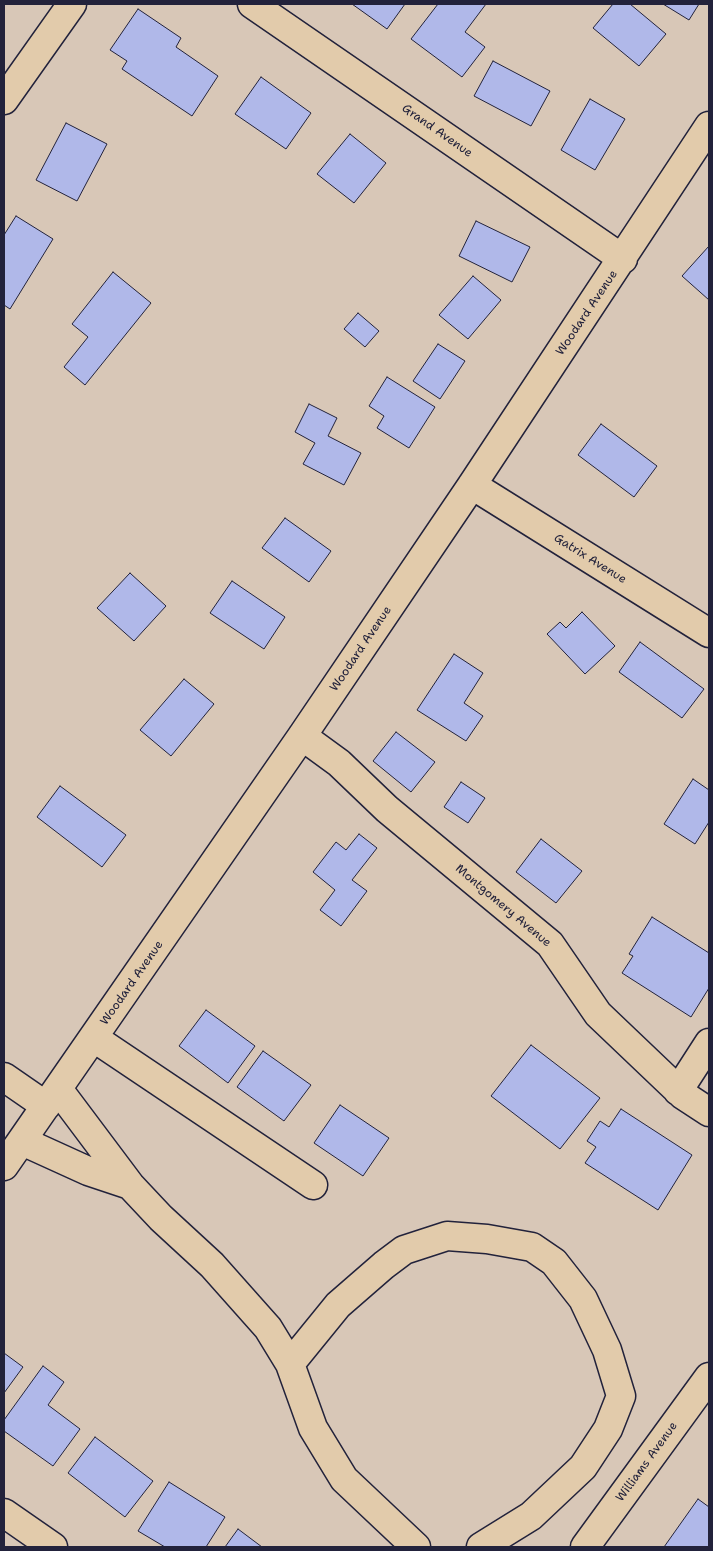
<!DOCTYPE html>
<style>
body{margin:0}
#map{position:relative;width:713px;height:1551px;overflow:hidden;background:#d8c7b7;font-family:"Shantell Sans",sans-serif}
canvas{display:block}
.frame{position:absolute;inset:0;border:5px solid #22223b;pointer-events:none}
</style>
<div id="map">
<canvas width="713" height="1551"></canvas>
<div class="frame"></div>
</div>
<script>
const g = document.querySelector('canvas').getContext('2d');
g.lineJoin = 'round';
function paint(path, color) { g.fillStyle = color; g.fill(path, 'evenodd'); }
const toPath = rows => new Path2D(rows.map(r => 'M' + r).join(''));
function trace(path, color, width, dash) { g.strokeStyle = color; g.lineWidth = width; g.lineCap = dash ? 'butt' : 'round'; g.setLineDash(dash || []); g.stroke(path); }
function write(font, color, halo, rows, align = 'center') {
  g.font = font + ' "Shantell Sans",sans-serif'; g.lineWidth = 4; g.setLineDash([]); g.textBaseline = 'middle'; g.strokeStyle = halo; g.fillStyle = color; for (const [text, x, y, turn = 0] of rows) {
    g.save(); g.translate(x, y); g.rotate((+turn || 0) * Math.PI / 180); g.textAlign = isNaN(turn) ? turn : align; if (halo) g.strokeText(text, 0, 0); g.fillText(text, 0, 0); g.restore();
  }
}
const building = toPath([
 [352,4,405,4,387,29,352,4],
 [438,4,486,4,465,32,485,47,462,77,411,39,438,4],
 [613,4,630,4,666,34,639,66,593,28,613,4],
 [663,4,699,4,689,20,663,4],
 [138,9,181,38,176,47,218,76,192,116,122,69,127,61,110,50,138,9],
 [493,61,550,91,531,126,474,96,493,61],
 [261,77,311,113,286,149,235,114,261,77],
 [590,99,625,119,595,170,561,150,590,99],
 [66,123,107,144,77,201,36,180,66,123],
 [350,134,386,163,354,203,317,174,350,134],
 [16,216,53,239,10,309,4,305,4,235,16,216],
 [476,221,530,247,512,282,459,256,476,221],
 [709,246,709,300,682,276,709,246],
 [113,272,151,303,85,385,64,367,88,337,72,324,113,272],
 [473,276,501,300,468,339,439,315,473,276],
 [358,313,379,331,365,347,344,329,358,313],
 [438,344,465,361,440,399,413,381,438,344],
 [387,377,435,407,409,448,377,428,384,416,369,406,387,377],
 [309,404,337,418,328,436,361,453,344,485,303,464,315,443,295,432,309,404],
 [601,424,657,466,634,497,578,455,601,424],
 [285,518,331,551,309,582,262,548,285,518],
 [130,573,166,606,134,641,97,608,130,573],
 [232,581,285,617,264,649,210,613,232,581],
 [582,612,615,646,585,674,547,634,560,622,566,628,582,612],
 [640,642,704,689,682,718,619,672,640,642],
 [454,654,483,673,464,703,483,716,466,741,417,710,454,654],
 [184,679,214,704,171,756,140,730,184,679],
 [396,732,435,762,411,792,373,761,396,732],
 [693,779,709,790,709,822,695,844,664,824,693,779],
 [461,782,485,798,468,823,444,807,461,782],
 [60,786,126,835,102,867,37,817,60,786],
 [359,834,377,848,352,880,367,891,341,926,320,910,335,890,313,872,336,842,346,850,359,834],
 [541,839,582,871,556,903,516,872,541,839],
 [652,917,709,953,709,988,691,1017,622,973,633,956,629,954,652,917],
 [206,1010,255,1046,228,1083,179,1046,206,1010],
 [531,1045,600,1098,560,1149,491,1096,531,1045],
 [263,1051,311,1085,284,1121,237,1087,263,1051],
 [340,1105,389,1138,363,1176,314,1143,340,1105],
 [621,1109,692,1155,658,1210,585,1163,596,1147,587,1141,600,1121,609,1127,621,1109],
 [4,1353,23,1367,4,1393,4,1353],
 [43,1366,64,1382,48,1405,80,1429,53,1466,4,1431,4,1420,43,1366],
 [95,1437,153,1481,125,1517,68,1473,95,1437],
 [169,1482,225,1517,206,1547,165,1547,138,1531,169,1482],
 [698,1499,709,1507,709,1547,664,1547,698,1499],
 [238,1529,262,1547,225,1547,238,1529]
]);
paint(building, '#b0b8e9');
trace(building, '#22223b', 1);
const minor = toPath([
 [252,4,623,259],
 [4,100,72,4],
 [472,485,709,633],
 [302,736,339,763,387,809,550,944,598,1014,683,1095,709,1112],
 [94,1038,313,1185],
 [4,1077,46,1106],
 [58,1089,130,1185,161,1218,212,1265,268,1328,290,1364,313,1428,344,1479,416,1547],
 [678,1091,709,1043],
 [22,1141,88,1171,130,1185],
 [4,1166,302,736,472,485,709,126],
 [290,1364,338,1305,384,1265,404,1250,447,1236,487,1239,532,1247,554,1262,583,1299,607,1350,621,1396,608,1429,583,1467,531,1516,481,1547],
 [4,1513,53,1547],
 [585,1547,709,1377]
]);
trace(minor, '#22223b', 31);
trace(minor, '#e2cbab', 28);
write('12px', '#22223b', '#e2cbab', [
 ["Grand Avenue",437,131,35],
 ["Woodard Avenue",587,313,-56],
 ["Gatrix Avenue",590,559,32],
 ["Woodard Avenue",361,649,-56],
 ["Montgomery Avenue",503,906,40],
 ["Woodard Avenue",132,983,-55],
 ["Williams Avenue",647,1462,-54]
]);
</script>
